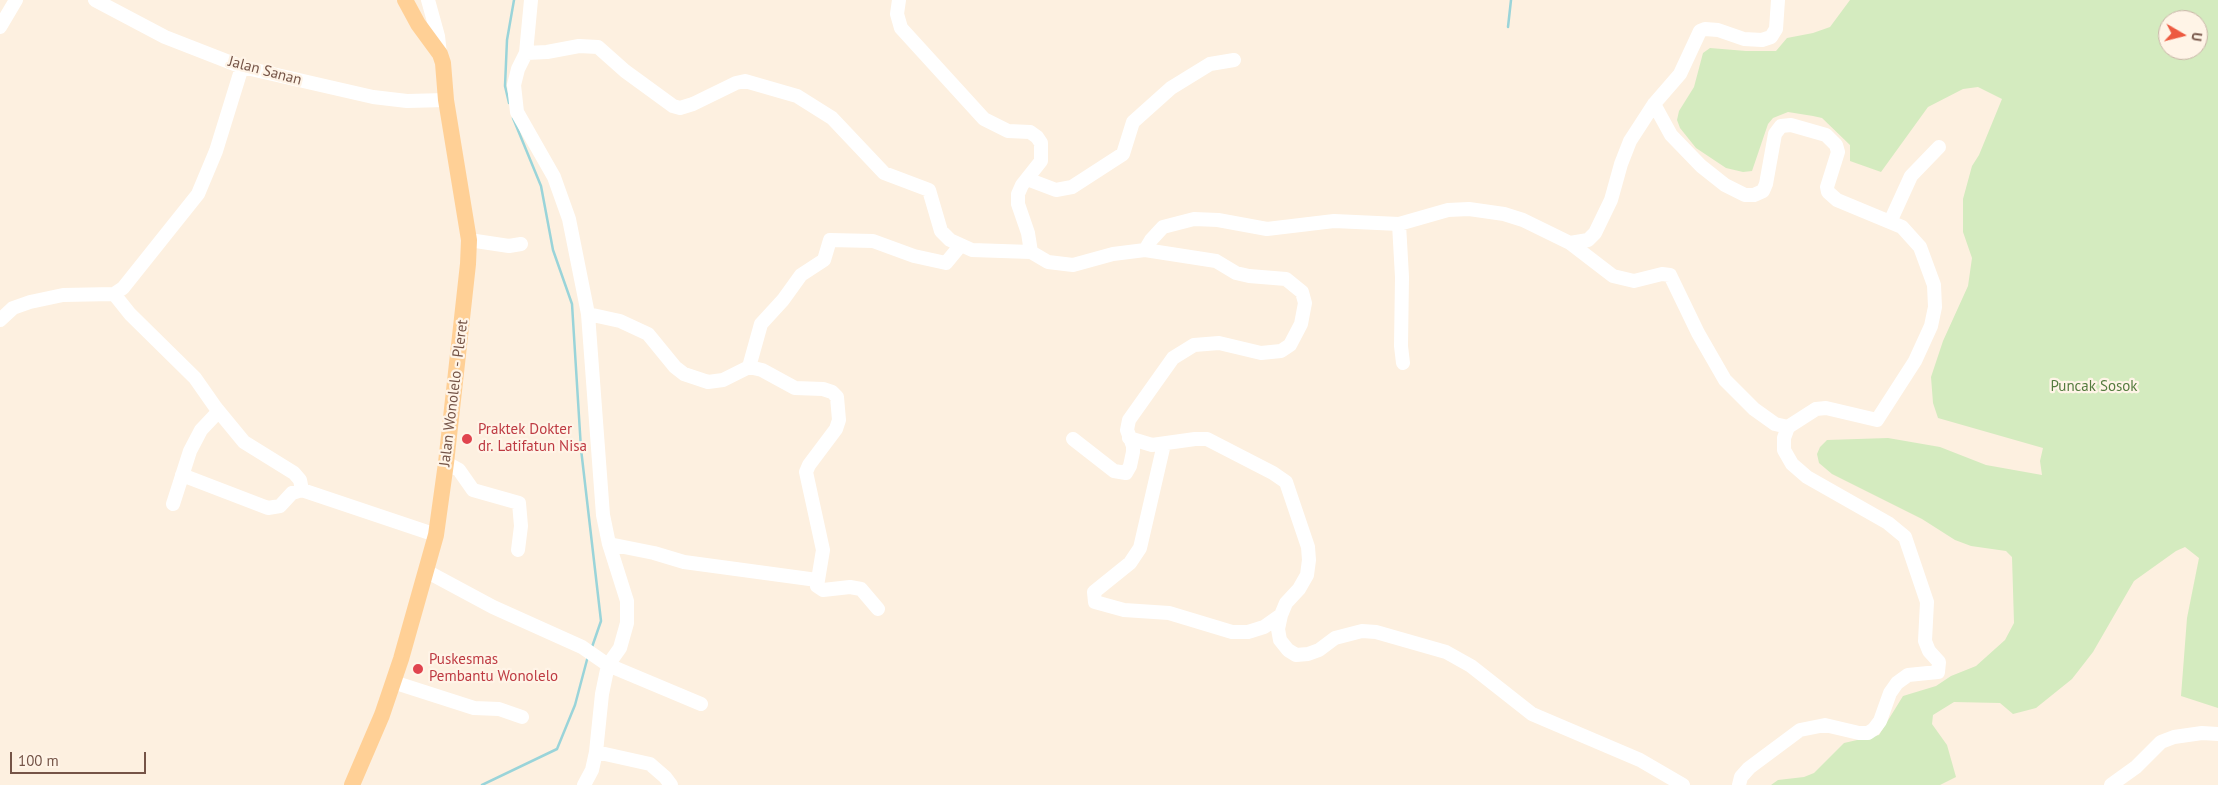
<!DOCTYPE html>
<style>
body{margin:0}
#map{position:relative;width:2218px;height:785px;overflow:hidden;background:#fdf0e0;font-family:"PT Sans",sans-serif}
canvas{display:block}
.north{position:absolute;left:2158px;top:10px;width:50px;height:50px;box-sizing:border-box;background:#fff4e7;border:1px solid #c8b4a7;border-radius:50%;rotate:98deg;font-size:14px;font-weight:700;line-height:20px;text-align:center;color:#755447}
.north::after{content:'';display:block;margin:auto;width:18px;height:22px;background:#ed5a40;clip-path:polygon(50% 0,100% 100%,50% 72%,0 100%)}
.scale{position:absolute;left:10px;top:752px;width:136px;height:22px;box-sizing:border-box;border:2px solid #755447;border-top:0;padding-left:6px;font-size:15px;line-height:18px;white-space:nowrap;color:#755447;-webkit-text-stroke:4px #fff4e7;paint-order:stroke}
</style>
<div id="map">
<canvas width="2218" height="785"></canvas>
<div class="north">U</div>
<div class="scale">100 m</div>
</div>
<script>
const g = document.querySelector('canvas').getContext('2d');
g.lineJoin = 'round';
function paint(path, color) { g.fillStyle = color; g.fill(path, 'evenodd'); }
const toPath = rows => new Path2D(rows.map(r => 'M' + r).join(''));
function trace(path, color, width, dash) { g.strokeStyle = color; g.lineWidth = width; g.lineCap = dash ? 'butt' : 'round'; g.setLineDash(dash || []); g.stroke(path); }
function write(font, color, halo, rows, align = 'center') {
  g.font = font + ' "PT Sans",sans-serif'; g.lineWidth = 4.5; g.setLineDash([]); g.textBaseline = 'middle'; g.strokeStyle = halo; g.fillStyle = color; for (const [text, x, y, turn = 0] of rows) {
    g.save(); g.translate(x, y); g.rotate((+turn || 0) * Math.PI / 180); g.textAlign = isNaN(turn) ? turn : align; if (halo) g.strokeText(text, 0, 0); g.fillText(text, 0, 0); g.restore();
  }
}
paint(toPath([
 [1850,0,2218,0,2218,708,2181,696,2187,618,2199,558,2185,547,2176,551,2134,581,2093,652,2072,679,2036,708,2013,714,2000,703,1954,702,1933,715,1932,724,1947,745,1956,777,1940,785,1771,785,1778,780,1804,777,1814,773,1844,743,1879,735,1903,696,1936,686,1951,676,1976,666,2005,640,2014,623,2012,557,2006,551,1971,546,1955,540,1922,519,1832,474,1819,463,1817,454,1820,447,1827,440,1888,438,1940,447,1986,465,2042,475,2040,461,2043,448,1938,418,1933,403,1931,377,1943,341,1968,286,1972,258,1963,232,1963,199,1972,166,1979,155,2002,99,1978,87,1963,89,1928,107,1881,172,1850,161,1850,145,1822,118,1813,116,1788,112,1773,118,1768,124,1752,171,1743,172,1726,168,1696,148,1680,128,1677,120,1679,111,1694,87,1703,53,1710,48,1746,51,1776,51,1787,38,1813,33,1830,27],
 [2168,20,2198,20,2198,50,2168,50]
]), '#d4ebbf');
trace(toPath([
 [1508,27,1511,0],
 [509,103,505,86,507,40,514,0],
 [513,118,541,186,553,250,572,304,581,449,601,621,592,647],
 [482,785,557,749,575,705,588,656]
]), '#9ad4d9', 2.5);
trace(toPath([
 [95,0,165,37,242,67,373,97,407,101,446,100],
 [428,0,438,36,440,54],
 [531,0,526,53,518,69,514,85,517,112,554,177,569,219,588,314,603,515,609,544,627,601,627,623,620,648,608,665,602,694,596,752,592,770,584,785],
 [899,0,897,14,901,28,984,119,1008,131,1030,132,1037,137,1041,143,1041,161,1022,185,1018,194,1018,204,1028,233,1031,252],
 [0,27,16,0],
 [526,53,547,52,579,46,598,47,625,71,673,106,680,108,693,104,736,83,745,81,797,96,832,118,884,173,929,190,941,231,950,240,972,250,1031,252,1048,262,1073,265,1113,254,1145,250,1151,240,1163,227,1194,219,1218,220,1267,229,1334,221,1399,224,1402,277,1401,346,1403,363],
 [1654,104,1671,135,1701,166,1725,185,1745,195,1754,195,1763,191,1766,184,1775,134,1781,126,1791,125,1826,135,1836,145,1838,152,1827,187,1828,192,1837,200,1902,227,1920,247,1934,285,1935,307,1931,326,1915,361,1877,420,1826,408,1816,409,1788,427,1784,438,1784,450,1792,464,1807,477,1888,523,1905,537,1927,602,1925,641,1929,651,1939,662,1938,672,1908,675,1897,683,1890,693,1880,721,1874,729,1868,733,1859,733,1825,725,1800,730,1749,768,1741,777,1739,785],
 [1027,179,1056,190,1072,187,1123,154,1133,122,1171,88,1210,64,1234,60],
 [1890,222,1911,176,1939,147],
 [1399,224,1448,210,1469,209,1504,214,1523,220,1570,243,1588,240,1595,233,1611,200,1621,164,1630,141,1654,104,1680,74,1700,31,1705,29,1718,30,1744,39,1762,40,1771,37,1776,29,1778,0],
 [469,240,509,246,521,244],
 [1570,243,1613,276,1634,281,1662,274,1670,275,1698,333,1725,380,1754,409,1775,424,1788,427],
 [114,294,130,314,195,378,216,408,244,442,294,473,300,480,302,490],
 [588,314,620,321,648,334,675,367,684,374,708,382,723,380,749,367,761,324,783,300,801,275,824,260,830,240,873,241,914,256,946,263,960,246],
 [0,320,13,308,30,302,63,295,114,294,123,288,198,194,216,151,242,67],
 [749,367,762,370,795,388,823,389,832,392,837,397,839,420,836,429,809,465,806,472,823,550,817,586,823,590,850,587,861,589,878,609],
 [1129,438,1152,445,1195,439,1207,439,1273,473,1286,482,1308,547,1309,560,1307,575,1299,589,1286,603,1281,615,1278,629,1280,640,1288,650,1296,655,1308,654,1319,650,1335,638,1362,631,1376,632,1446,652,1471,666,1532,714,1640,760,1683,785],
 [1073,439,1114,471,1126,473,1130,466,1133,452,1133,446,1127,430,1129,420,1173,358,1194,345,1219,343,1261,353,1281,351,1290,345,1301,324,1305,303,1302,292,1286,279,1249,276,1236,273,1216,261,1145,250],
 [1164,444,1140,548,1130,563,1094,592,1095,602,1124,610,1169,613,1232,632,1248,632,1264,627,1281,615],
 [446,463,459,470,473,490,519,503,521,526,518,550],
 [182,475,268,508,280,506,292,493,302,490,436,535],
 [173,504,190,451,201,430,218,412],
 [609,544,654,553,684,562,817,580],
 [426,571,493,607,582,647,608,665,701,704],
 [393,682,474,708,499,709,522,717],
 [596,752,650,764,665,777,671,785],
 [2111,785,2136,767,2161,742,2174,737,2202,733,2218,734]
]), '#fff', 14);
trace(toPath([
 [352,785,382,715,401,659,436,535,446,463,468,264,469,240,446,100,443,63,440,54,418,24,405,0]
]), '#ffd096', 16);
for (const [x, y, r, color] of [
 [467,439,6,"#e0444e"],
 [418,669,6,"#e0444e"]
]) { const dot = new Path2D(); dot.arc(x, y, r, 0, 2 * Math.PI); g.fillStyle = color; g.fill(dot); trace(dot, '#fff4e7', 2); }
write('15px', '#755447', '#fff4e7', [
 ["Jalan Sanan",265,71,15],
 ["Jalan Wonolelo - Pleret",454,393,-83]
]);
write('15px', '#547b3e', '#fff4e7', [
 ["Puncak Sosok",2094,387]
]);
write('15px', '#be3a42', '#fff4e7', [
 ["Praktek Dokter",478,430],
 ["dr. Latifatun Nisa",478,447],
 ["Puskesmas",429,660],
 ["Pembantu Wonolelo",429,677]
], 'left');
</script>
